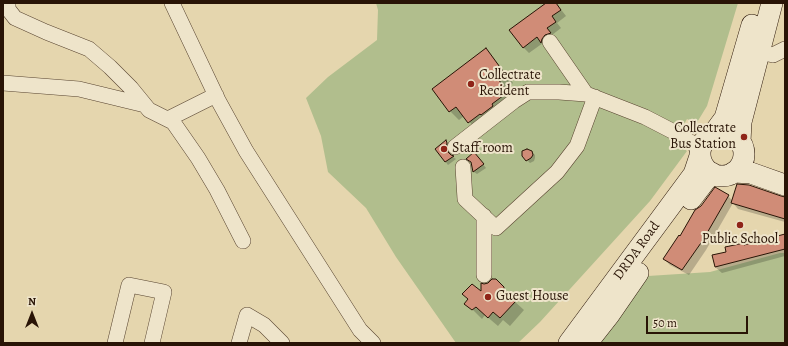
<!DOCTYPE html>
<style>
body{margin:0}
#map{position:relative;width:788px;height:346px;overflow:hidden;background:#e5d6ae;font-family:Alegreya,serif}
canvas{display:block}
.frame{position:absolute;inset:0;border:4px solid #291406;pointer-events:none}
.north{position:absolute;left:12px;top:294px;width:40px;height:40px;-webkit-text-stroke:3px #eee4ca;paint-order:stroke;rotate:0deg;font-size:11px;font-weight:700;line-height:16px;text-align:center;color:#291406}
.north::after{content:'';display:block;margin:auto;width:14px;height:18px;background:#291406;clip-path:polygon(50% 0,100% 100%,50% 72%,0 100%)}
.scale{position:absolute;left:646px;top:316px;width:102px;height:18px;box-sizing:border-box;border:2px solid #291406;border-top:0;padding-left:5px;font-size:12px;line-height:14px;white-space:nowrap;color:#291406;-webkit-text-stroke:3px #eee4ca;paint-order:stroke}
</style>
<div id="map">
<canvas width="788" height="346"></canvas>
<div class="frame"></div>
<div class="north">N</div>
<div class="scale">50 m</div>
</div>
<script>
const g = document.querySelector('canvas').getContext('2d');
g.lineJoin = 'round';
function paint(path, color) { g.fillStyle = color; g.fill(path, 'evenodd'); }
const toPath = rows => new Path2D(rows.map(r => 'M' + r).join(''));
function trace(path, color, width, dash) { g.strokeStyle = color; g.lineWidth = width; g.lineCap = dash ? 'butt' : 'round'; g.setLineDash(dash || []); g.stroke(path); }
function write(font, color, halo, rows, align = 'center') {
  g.font = font + ' Alegreya,serif'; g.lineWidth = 4; g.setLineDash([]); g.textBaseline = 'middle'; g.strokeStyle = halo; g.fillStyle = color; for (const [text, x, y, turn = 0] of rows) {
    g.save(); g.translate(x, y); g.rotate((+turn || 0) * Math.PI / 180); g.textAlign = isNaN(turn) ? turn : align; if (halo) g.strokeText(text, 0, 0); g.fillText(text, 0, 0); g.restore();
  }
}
paint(toPath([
 [376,3,738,3,707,106,696,124,687,119,674,141,687,151,650,201,540,322,518,343,456,343,396,257,366,208,328,172,321,136,306,98,328,77,377,40,378,10],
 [780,253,785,253,785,343,597,343,648,276,710,272]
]), '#b1be8d');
paint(toPath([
 [544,3,556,3,566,16,557,23,561,28,552,35,556,39,543,43,529,53,523,47,545,5],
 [486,50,494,59,513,83,507,88,517,101,478,131,464,116,459,120,450,111],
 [446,142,450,146,449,151,450,155,456,159,448,165,436,149],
 [532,152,535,155,535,158,534,161,530,163,523,156],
 [477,156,486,168,477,174,474,172,472,163,467,159],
 [728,196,733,201,785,198,785,222,738,209,733,203,706,250,689,275,670,265,664,259,681,237],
 [785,235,785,256,722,273,715,267,727,253,744,244,745,245],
 [495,280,513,297,513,300,524,310,510,326,503,320,498,326,485,315,482,319,466,303,482,293,484,285]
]), '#0003');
const building = toPath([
 [546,3,556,3,561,10,552,16,556,22,547,28,551,33,545,35,542,39,541,43,537,37,523,48,509,30,546,3],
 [486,48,505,74,498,79,508,92,492,104,493,106,481,115,480,114,468,123,456,107,449,112,432,89,486,48],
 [446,140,447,143,446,148,448,152,451,155,454,156,445,162,435,149,446,140],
 [527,149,532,151,533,155,531,158,526,161,522,156,522,151,527,149],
 [474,152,484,164,473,172,471,162,466,159,474,152],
 [737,184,749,185,781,196,785,197,785,219,731,203,737,184],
 [715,187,729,195,703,240,682,270,663,259,679,235,680,236,695,210,701,206,715,187],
 [785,234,785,249,715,267,712,255,726,252,725,247,744,243,744,245,785,234],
 [492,279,496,279,504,287,504,291,516,301,500,318,493,312,488,318,476,307,472,310,464,304,468,299,462,294,472,284,481,291,481,283,484,284,488,283,492,279]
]);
paint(building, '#d08c77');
trace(building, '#291406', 1);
const minor = toPath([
 [8,3,8,9,15,18,46,32,89,49,110,67,131,88,149,110,173,122,198,158,217,190,243,241],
 [172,3,218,100,246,151,360,330,373,343],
 [550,42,586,94],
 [759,52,773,55,785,49],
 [3,83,79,89,145,105],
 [168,119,216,95],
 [455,147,514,101,528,92,559,92,586,94,645,117,674,132,700,148],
 [463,167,465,199,496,228,557,172,577,146,595,97],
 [484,216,484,275],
 [115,343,129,285,164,292,152,343],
 [239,343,247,315,264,325,282,343]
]);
const secondary = toPath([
 '700 154a22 22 0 1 1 44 0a22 22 0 1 1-44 0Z',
 [714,133,725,118,752,25],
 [740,142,741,122,772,3],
 [734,172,751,173,785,185],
 [691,199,704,182,712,173],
 [569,343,694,174,700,156],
 [587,343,609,315,638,273]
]);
trace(minor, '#584430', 16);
trace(secondary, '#291406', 22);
trace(minor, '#eee4ca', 15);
trace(secondary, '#eee4ca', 21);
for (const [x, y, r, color] of [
 [471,84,4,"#8f2418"],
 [744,137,4,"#8f2418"],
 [444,149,4,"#8f2418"],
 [740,225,4,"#8f2418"],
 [488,297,4,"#8f2418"]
]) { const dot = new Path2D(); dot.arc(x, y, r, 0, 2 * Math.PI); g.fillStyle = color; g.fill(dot); trace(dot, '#eee4ca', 1.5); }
write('14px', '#291406', '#eee4ca', [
 ["Collectrate",479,76],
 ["Recident",479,92],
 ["Collectrate",736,129,"right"],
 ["Bus Station",736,145,"right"],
 ["Staff room",452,149],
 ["Public School",740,240,"center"],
 ["Guest House",496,297]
], 'left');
write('14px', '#291406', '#eee4ca', [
 ["DRDA Road",637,251,-54]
]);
</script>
